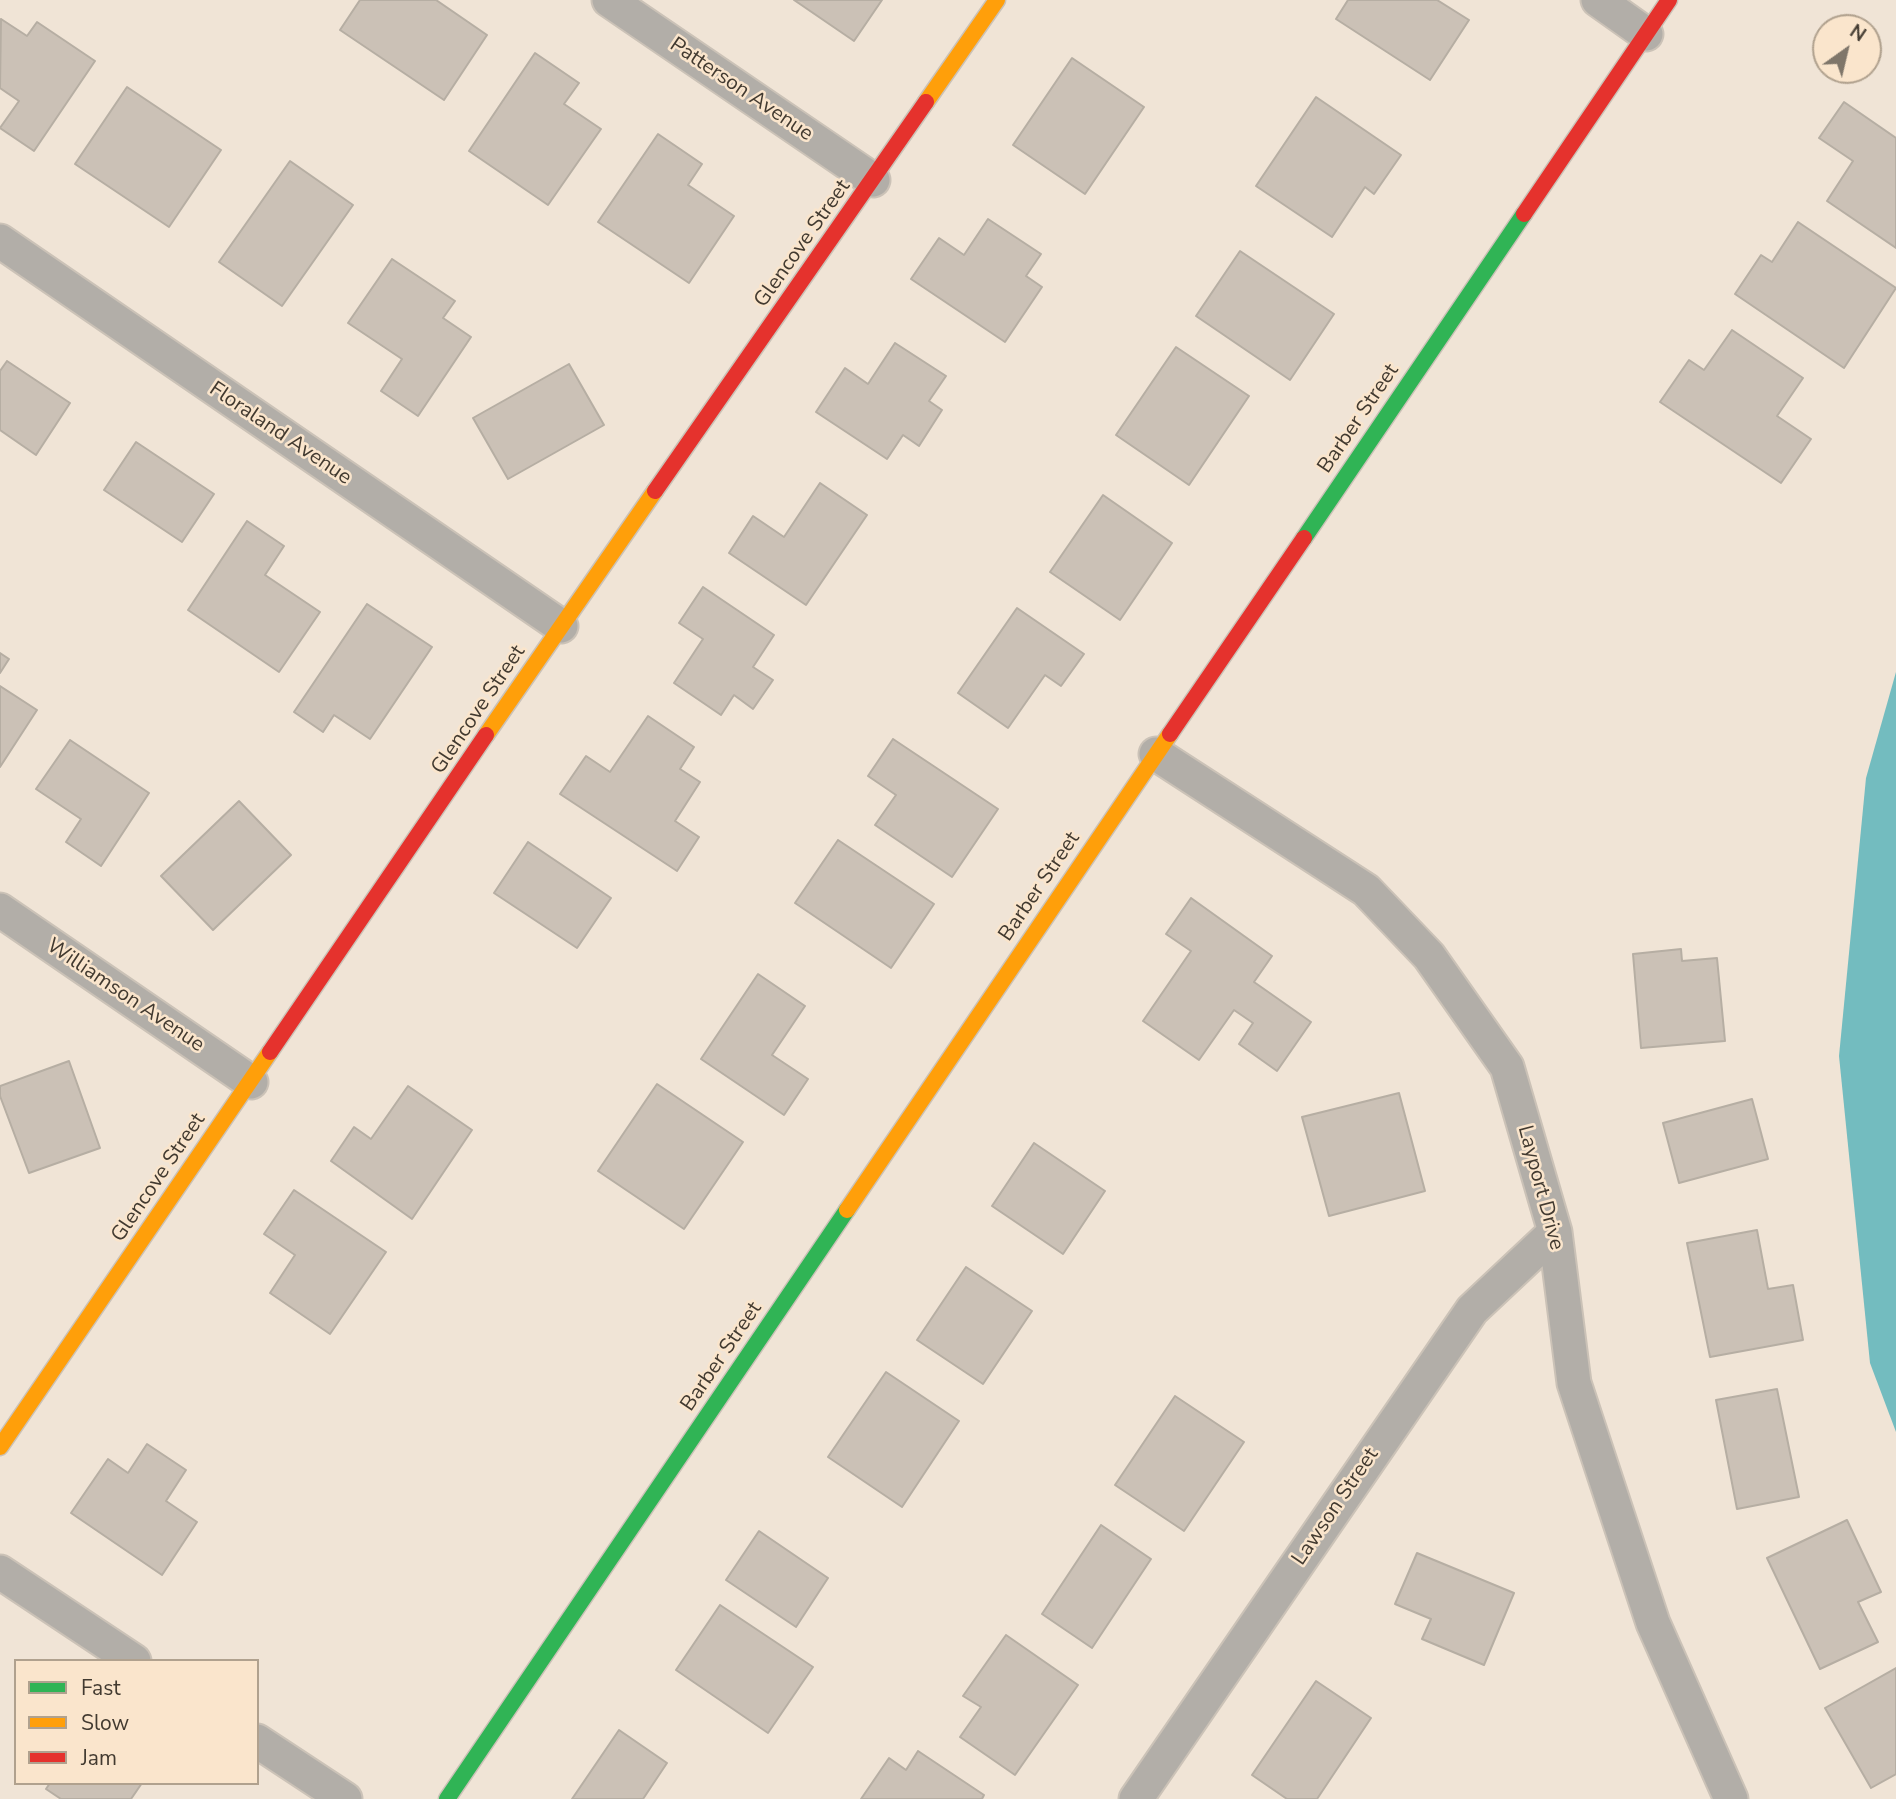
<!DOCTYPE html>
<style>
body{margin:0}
#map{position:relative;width:1896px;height:1799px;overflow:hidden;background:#f0e4d6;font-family:"Nunito Sans",sans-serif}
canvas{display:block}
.legend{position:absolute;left:14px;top:1659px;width:245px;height:126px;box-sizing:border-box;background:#fae5cc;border:2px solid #b0a18e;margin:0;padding:9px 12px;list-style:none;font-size:21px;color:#423a30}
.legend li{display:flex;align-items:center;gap:14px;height:35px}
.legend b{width:35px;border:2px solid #b0a18e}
.north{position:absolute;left:1812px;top:14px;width:70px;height:70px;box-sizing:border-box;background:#fae5cc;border:2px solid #b0a18e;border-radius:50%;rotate:34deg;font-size:19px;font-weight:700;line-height:28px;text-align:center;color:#423a30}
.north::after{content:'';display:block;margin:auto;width:24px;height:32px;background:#7f766a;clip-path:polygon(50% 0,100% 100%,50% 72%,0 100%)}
</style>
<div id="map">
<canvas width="1896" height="1799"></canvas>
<ul class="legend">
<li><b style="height:9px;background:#30b455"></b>Fast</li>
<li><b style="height:9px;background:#ff9f0a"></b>Slow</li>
<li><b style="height:9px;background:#e5322d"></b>Jam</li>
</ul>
<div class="north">N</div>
</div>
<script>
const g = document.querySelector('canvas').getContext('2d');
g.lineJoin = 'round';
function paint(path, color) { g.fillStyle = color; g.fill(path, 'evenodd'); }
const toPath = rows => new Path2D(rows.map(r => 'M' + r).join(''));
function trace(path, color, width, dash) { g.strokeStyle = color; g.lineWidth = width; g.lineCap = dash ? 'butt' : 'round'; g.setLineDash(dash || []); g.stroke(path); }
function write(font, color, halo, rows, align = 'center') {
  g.font = font + ' "Nunito Sans",sans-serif'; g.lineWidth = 5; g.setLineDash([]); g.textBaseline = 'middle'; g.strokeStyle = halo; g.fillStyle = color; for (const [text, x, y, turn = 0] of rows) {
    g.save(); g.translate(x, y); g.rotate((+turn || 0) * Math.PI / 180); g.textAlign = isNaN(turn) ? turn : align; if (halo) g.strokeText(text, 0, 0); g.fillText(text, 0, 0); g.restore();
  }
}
paint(toPath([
 [1896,672,1896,1432,1870,1363,1839,1056,1866,778]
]), '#73bcbf');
const building = toPath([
 [360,0,436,0,487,35,444,100,340,30,360,0],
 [794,0,882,0,854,41,794,0],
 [1348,0,1437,0,1469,20,1430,80,1336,19,1348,0],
 [1,19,27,36,37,22,95,61,34,151,0,128,19,101,0,88,1,19],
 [535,53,579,83,564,104,601,129,548,205,469,151,535,53],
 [1072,58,1144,107,1085,194,1013,145,1072,58],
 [127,87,221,150,169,227,75,164,127,87],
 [1316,97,1401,155,1374,194,1365,187,1332,237,1256,186,1316,97],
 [1844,102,1896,138,1896,248,1827,201,1853,161,1819,138,1844,102],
 [658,134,702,164,688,185,734,216,689,283,598,222,658,134],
 [290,161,353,205,282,306,219,262,290,161],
 [988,219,1041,254,1026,276,1042,287,1005,342,911,279,939,238,964,255,988,219],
 [1798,222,1896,288,1844,368,1735,294,1761,255,1772,262,1798,222],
 [1240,251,1334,314,1290,380,1196,316,1240,251],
 [392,259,455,301,443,318,471,337,418,416,381,391,402,359,348,323,392,259],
 [1732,330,1803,378,1777,416,1811,439,1781,483,1660,402,1689,360,1704,370,1732,330],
 [895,343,946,376,929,401,942,410,919,446,903,435,887,459,816,412,845,368,868,384,895,343],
 [1176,347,1249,396,1189,485,1116,435,1176,347],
 [7,361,70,403,36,455,0,430,0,371,7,361],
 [569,364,604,425,508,479,473,418,569,364],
 [136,442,214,494,182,542,104,490,136,442],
 [820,483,867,515,806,605,729,553,753,516,784,537,820,483],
 [1103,495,1172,543,1120,620,1050,572,1103,495],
 [247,521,284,546,265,575,320,612,279,672,188,610,247,521],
 [703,587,774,635,753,667,773,680,753,709,734,695,721,715,674,683,703,639,679,623,703,587],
 [367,604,432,647,370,739,334,715,323,732,294,712,367,604],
 [1017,608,1084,654,1061,686,1045,675,1008,728,958,693,1017,608],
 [0,653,9,659,0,673,0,653],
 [0,686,37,710,0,767,0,686],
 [648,716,694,747,680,769,700,782,675,821,699,837,677,871,560,794,586,756,610,772,648,716],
 [893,739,998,809,952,877,875,825,896,795,868,776,893,739],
 [70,740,149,793,101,866,66,842,81,819,36,789,70,740],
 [239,801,291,855,213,930,161,876,239,801],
 [838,840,934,904,891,968,795,903,838,840],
 [528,842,611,898,577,948,494,893,528,842],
 [1191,898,1272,956,1254,982,1311,1022,1277,1071,1239,1044,1253,1023,1234,1010,1199,1060,1143,1021,1191,951,1166,934,1191,898],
 [1681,949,1682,961,1717,958,1725,1041,1641,1048,1633,954,1681,949],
 [758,974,805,1006,772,1055,808,1079,784,1115,701,1059,758,974],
 [69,1061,100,1148,29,1173,0,1096,0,1086,69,1061],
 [657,1084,743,1142,684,1229,598,1171,657,1084],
 [408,1086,472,1130,412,1219,331,1161,354,1127,371,1139,408,1086],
 [1399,1093,1425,1191,1329,1216,1302,1117,1399,1093],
 [1752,1099,1768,1159,1679,1183,1663,1123,1752,1099],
 [1034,1143,1105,1191,1063,1254,992,1206,1034,1143],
 [294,1190,386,1252,330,1334,270,1293,295,1255,264,1234,294,1190],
 [1757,1230,1768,1289,1793,1285,1803,1340,1710,1357,1687,1243,1757,1230],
 [966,1267,1032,1311,983,1384,917,1340,966,1267],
 [886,1372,959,1421,902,1507,828,1457,886,1372],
 [1777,1389,1799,1497,1737,1509,1716,1400,1777,1389],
 [1175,1396,1244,1442,1184,1531,1115,1485,1175,1396],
 [147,1444,186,1470,166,1501,197,1522,162,1575,71,1513,108,1459,128,1473,147,1444],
 [1847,1520,1881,1592,1858,1602,1878,1642,1820,1669,1767,1558,1847,1520],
 [1101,1525,1151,1559,1092,1648,1042,1614,1101,1525],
 [759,1531,828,1578,796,1627,726,1580,759,1531],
 [1417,1553,1514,1593,1484,1665,1422,1639,1431,1619,1395,1604,1417,1553],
 [720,1605,813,1667,768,1733,676,1670,720,1605],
 [1006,1635,1078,1685,1015,1775,960,1737,981,1707,963,1696,1006,1635],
 [1896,1668,1896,1774,1871,1788,1825,1708,1896,1668],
 [1316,1681,1371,1718,1317,1799,1287,1799,1252,1775,1316,1681],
 [619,1730,667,1763,643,1799,572,1799,619,1730],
 [918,1751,984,1795,982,1799,861,1799,889,1758,906,1770,918,1751],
 [50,1783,142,1783,131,1799,61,1799,46,1789,50,1783]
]);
paint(building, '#cbc1b6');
trace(building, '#b6aea3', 2);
const street = toPath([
 [609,0,873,180],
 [1598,0,1646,34],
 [0,241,561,626],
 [1156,754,1366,890,1429,956,1507,1067,1555,1232,1574,1383,1653,1623,1731,1799],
 [0,910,251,1082],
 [0,1572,134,1661],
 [257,1741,345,1799],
 [1136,1799,1472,1310,1555,1232]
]);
const fast = toPath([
 [1304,538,1524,214],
 [447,1799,847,1210]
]);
const slow = toPath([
 [926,102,997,0],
 [486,735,655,491],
 [847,1210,1170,734],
 [0,1447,270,1052]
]);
const jam = toPath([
 [1524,214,1669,0],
 [655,491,926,102],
 [1170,734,1304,538],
 [270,1052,486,735]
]);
trace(street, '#cbc2b7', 37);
trace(fast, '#cbc2b7', 19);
trace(slow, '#cbc2b7', 19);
trace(jam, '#cbc2b7', 19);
trace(street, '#b2aea8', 33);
trace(fast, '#30b455', 16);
trace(slow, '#ff9f0a', 16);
trace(jam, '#e5322d', 16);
write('21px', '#423a30', '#fae5cc', [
 ["Patterson Avenue",741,90,34],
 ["Glencove Street",803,244,-55],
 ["Barber Street",1359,419,-56],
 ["Floraland Avenue",280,434,34],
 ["Glencove Street",479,710,-56],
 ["Barber Street",1040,887,-56],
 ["Williamson Avenue",125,996,34],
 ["Glencove Street",159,1178,-56],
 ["Layport Drive",1540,1188,75],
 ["Barber Street",722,1357,-56],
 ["Lawson Street",1336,1507,-56]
]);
</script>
